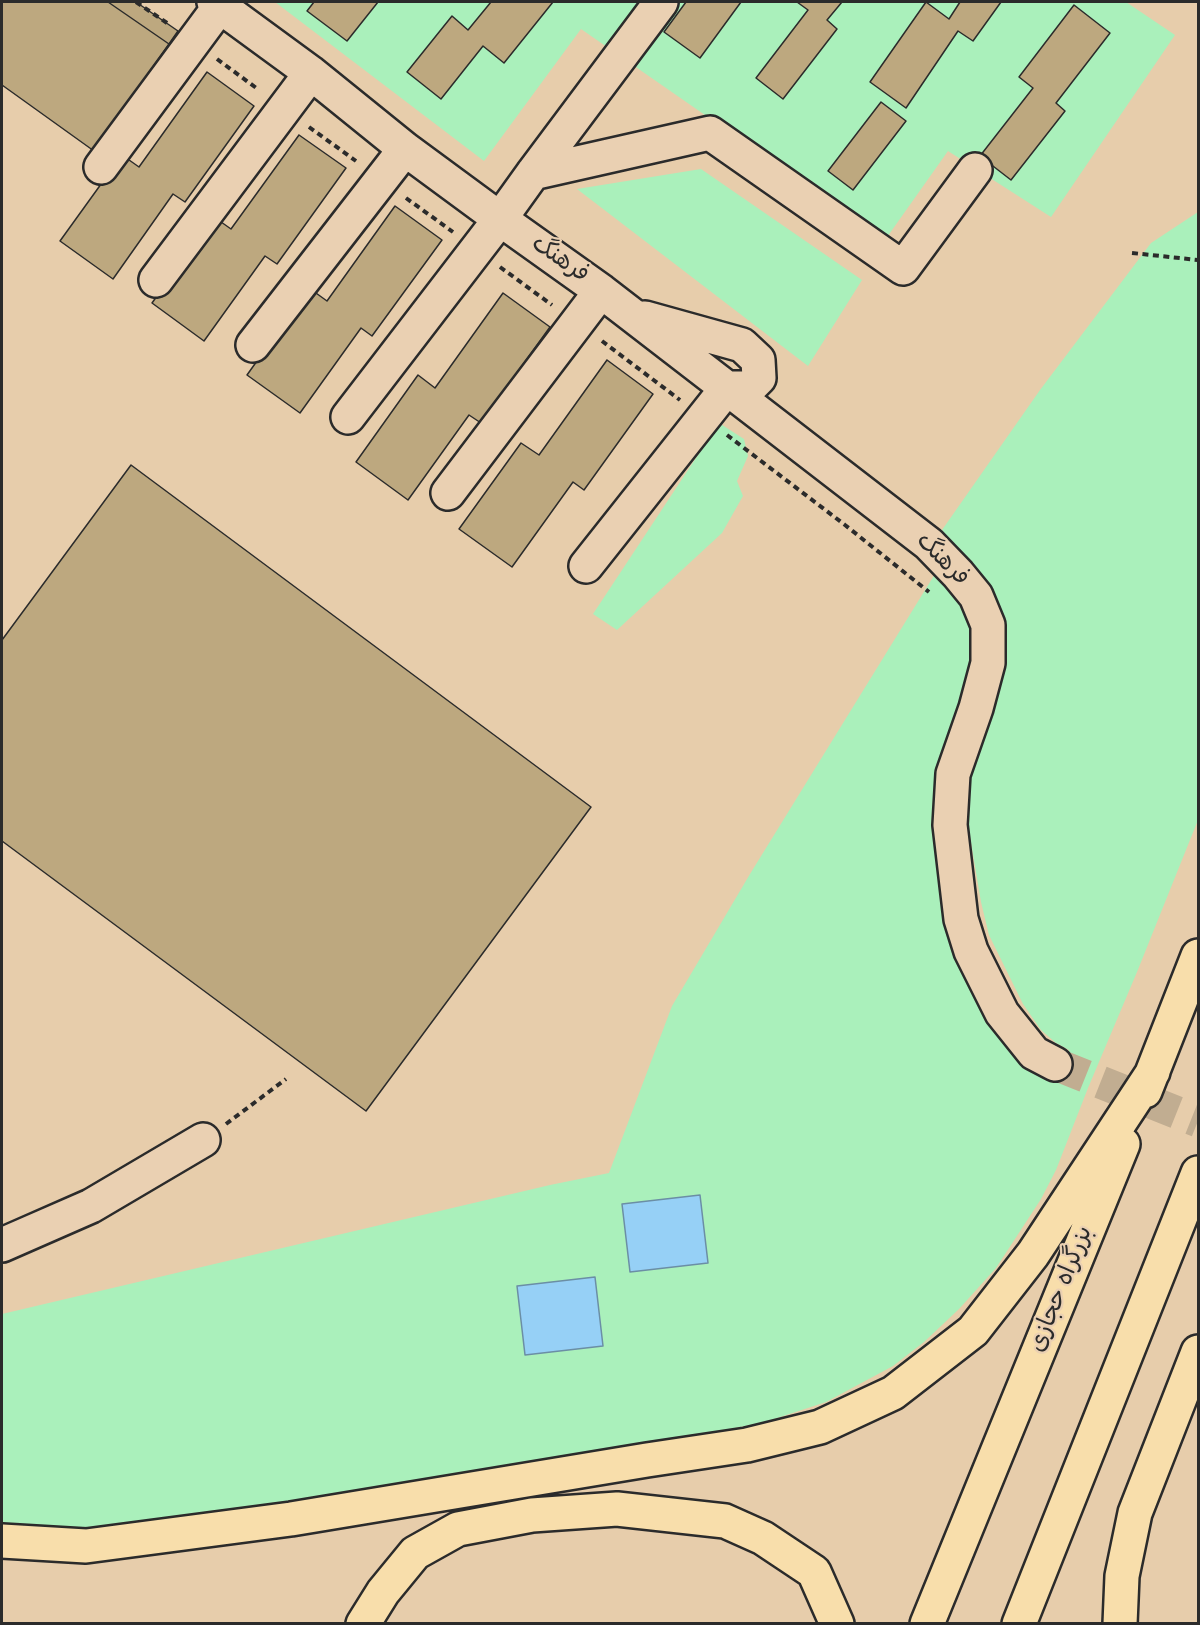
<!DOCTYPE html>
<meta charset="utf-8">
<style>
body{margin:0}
#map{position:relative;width:1200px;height:1625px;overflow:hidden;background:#e7cdab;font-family:"Indie Flower",sans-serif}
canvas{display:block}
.frame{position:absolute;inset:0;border:3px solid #2b2b2b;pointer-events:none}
</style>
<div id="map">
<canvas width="1200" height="1625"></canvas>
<div class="frame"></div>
</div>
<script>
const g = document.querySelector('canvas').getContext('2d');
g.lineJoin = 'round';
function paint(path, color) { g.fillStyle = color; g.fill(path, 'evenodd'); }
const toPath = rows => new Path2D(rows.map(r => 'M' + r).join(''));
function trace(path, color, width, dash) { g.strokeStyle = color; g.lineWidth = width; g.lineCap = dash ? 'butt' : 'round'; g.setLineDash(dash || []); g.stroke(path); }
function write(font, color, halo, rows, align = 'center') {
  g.font = font + ' "Indie Flower","Playpen Sans Arabic",sans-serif'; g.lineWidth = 4.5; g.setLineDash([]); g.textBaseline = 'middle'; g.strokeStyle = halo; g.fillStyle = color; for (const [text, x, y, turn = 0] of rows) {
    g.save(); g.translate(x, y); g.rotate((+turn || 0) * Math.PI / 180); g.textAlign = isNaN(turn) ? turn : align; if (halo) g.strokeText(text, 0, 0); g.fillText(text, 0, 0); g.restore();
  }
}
paint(toPath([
 [275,2,1126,2,1175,35,1051,217,948,151,885,240,581,29,484,161],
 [701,169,862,280,808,366,577,189],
 [1198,212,1198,820,1137,972,1088,1088,1056,1170,1041,1199,996,1268,959,1309,924,1342,893,1366,826,1402,762,1423,609,1451,501,1466,187,1520,72,1530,2,1528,2,1314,550,1185,609,1173,672,1006,750,874,938,569,944,575,964,604,975,635,975,661,967,692,938,781,942,857,956,947,995,1024,1028,1065,1059,1076,1069,1050,1056,1043,1041,1030,1023,1004,989,935,981,902,968,825,962,805,987,712,996,669,999,636,991,604,972,568,942,530,1040,390,1151,243],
 [719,423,744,439,748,456,737,481,743,496,722,533,617,630,593,614]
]), '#aaf0bb');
const water = toPath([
 [700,1195,708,1263,630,1272,622,1204,700,1195],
 [595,1277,603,1346,525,1355,517,1286,595,1277]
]);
paint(water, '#96d0f6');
trace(water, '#6b8ea5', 1.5);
const building = toPath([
 [2,2,108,2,169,44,94,151,2,85,2,2],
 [108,2,136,2,178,31,169,44,108,2],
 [314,2,378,2,347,41,307,11,314,2],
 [491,2,553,2,504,63,483,46,441,99,407,72,452,16,468,30,491,2],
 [686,2,741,2,700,58,664,32,686,2],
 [797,2,842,2,827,20,837,29,783,99,756,78,808,10,797,2],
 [926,2,949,19,960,2,1001,2,973,41,958,31,906,108,870,82,926,2],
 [1074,5,1110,33,1056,103,1065,111,1011,180,980,156,1033,88,1019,77,1074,5],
 [207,72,254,106,185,202,173,194,113,279,60,241,122,155,139,167,207,72],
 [881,102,906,121,853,190,828,171,881,102],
 [299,135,346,168,277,264,265,256,204,341,152,303,214,217,231,229,299,135],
 [395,206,442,240,372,336,361,328,300,413,247,375,309,288,327,301,395,206],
 [503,293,550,327,481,423,469,415,408,500,356,462,418,375,435,388,503,293],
 [607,360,653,394,584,490,573,482,512,567,459,529,521,443,539,455,607,360],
 [131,465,591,807,366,1111,2,841,2,640,131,465]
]);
paint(building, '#bda87f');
trace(building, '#2b2b2b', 1.5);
trace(toPath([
 [1055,1064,1198,1121]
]), '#c1ad91', 33, [33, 16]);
const minor = toPath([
 [214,2,311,73,405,149,500,219,601,291,929,544,958,574,976,596,988,625,988,663,976,708,953,774,950,825,961,919,971,951,1002,1013,1034,1053,1055,1064],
 [101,167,220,6],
 [533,173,710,133,903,268,975,170],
 [156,280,311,73],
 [253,345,405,149],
 [348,417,500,219,533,173,661,2],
 [448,493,601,291],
 [586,566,727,388,749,388,759,378,758,360,742,345,645,318],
 [2,1245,91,1206,203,1140]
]);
const highway = toPath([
 [1145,1091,1198,956],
 [2,1541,86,1546,291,1519,647,1460,747,1445,820,1427,893,1393,973,1331,1033,1254,1153,1072],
 [363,1624,383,1592,415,1553,458,1529,532,1515,617,1509,725,1521,763,1538,814,1572,837,1624],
 [927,1624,1123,1144],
 [1019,1624,1198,1173],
 [1120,1624,1122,1576,1135,1513,1198,1352]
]);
trace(minor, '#2b2b2b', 38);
trace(highway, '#2b2b2b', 38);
trace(toPath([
 [136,2,170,25],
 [217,59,259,90],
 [309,127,356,161],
 [406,198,453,232],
 [1132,253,1198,260],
 [500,267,552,305],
 [602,341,680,400],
 [727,435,845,525,929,592],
 [226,1124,286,1079]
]), '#2b2b2b', 4, [6, 4.5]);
trace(minor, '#ead0b2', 33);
trace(highway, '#f8deab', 33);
write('24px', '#2b2b2b', '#ead0b2', [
 ["فرهنگ",559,261,35],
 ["فرهنگ",941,561,45],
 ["بزرگراه حجازی",1063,1290,-68]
]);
</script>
